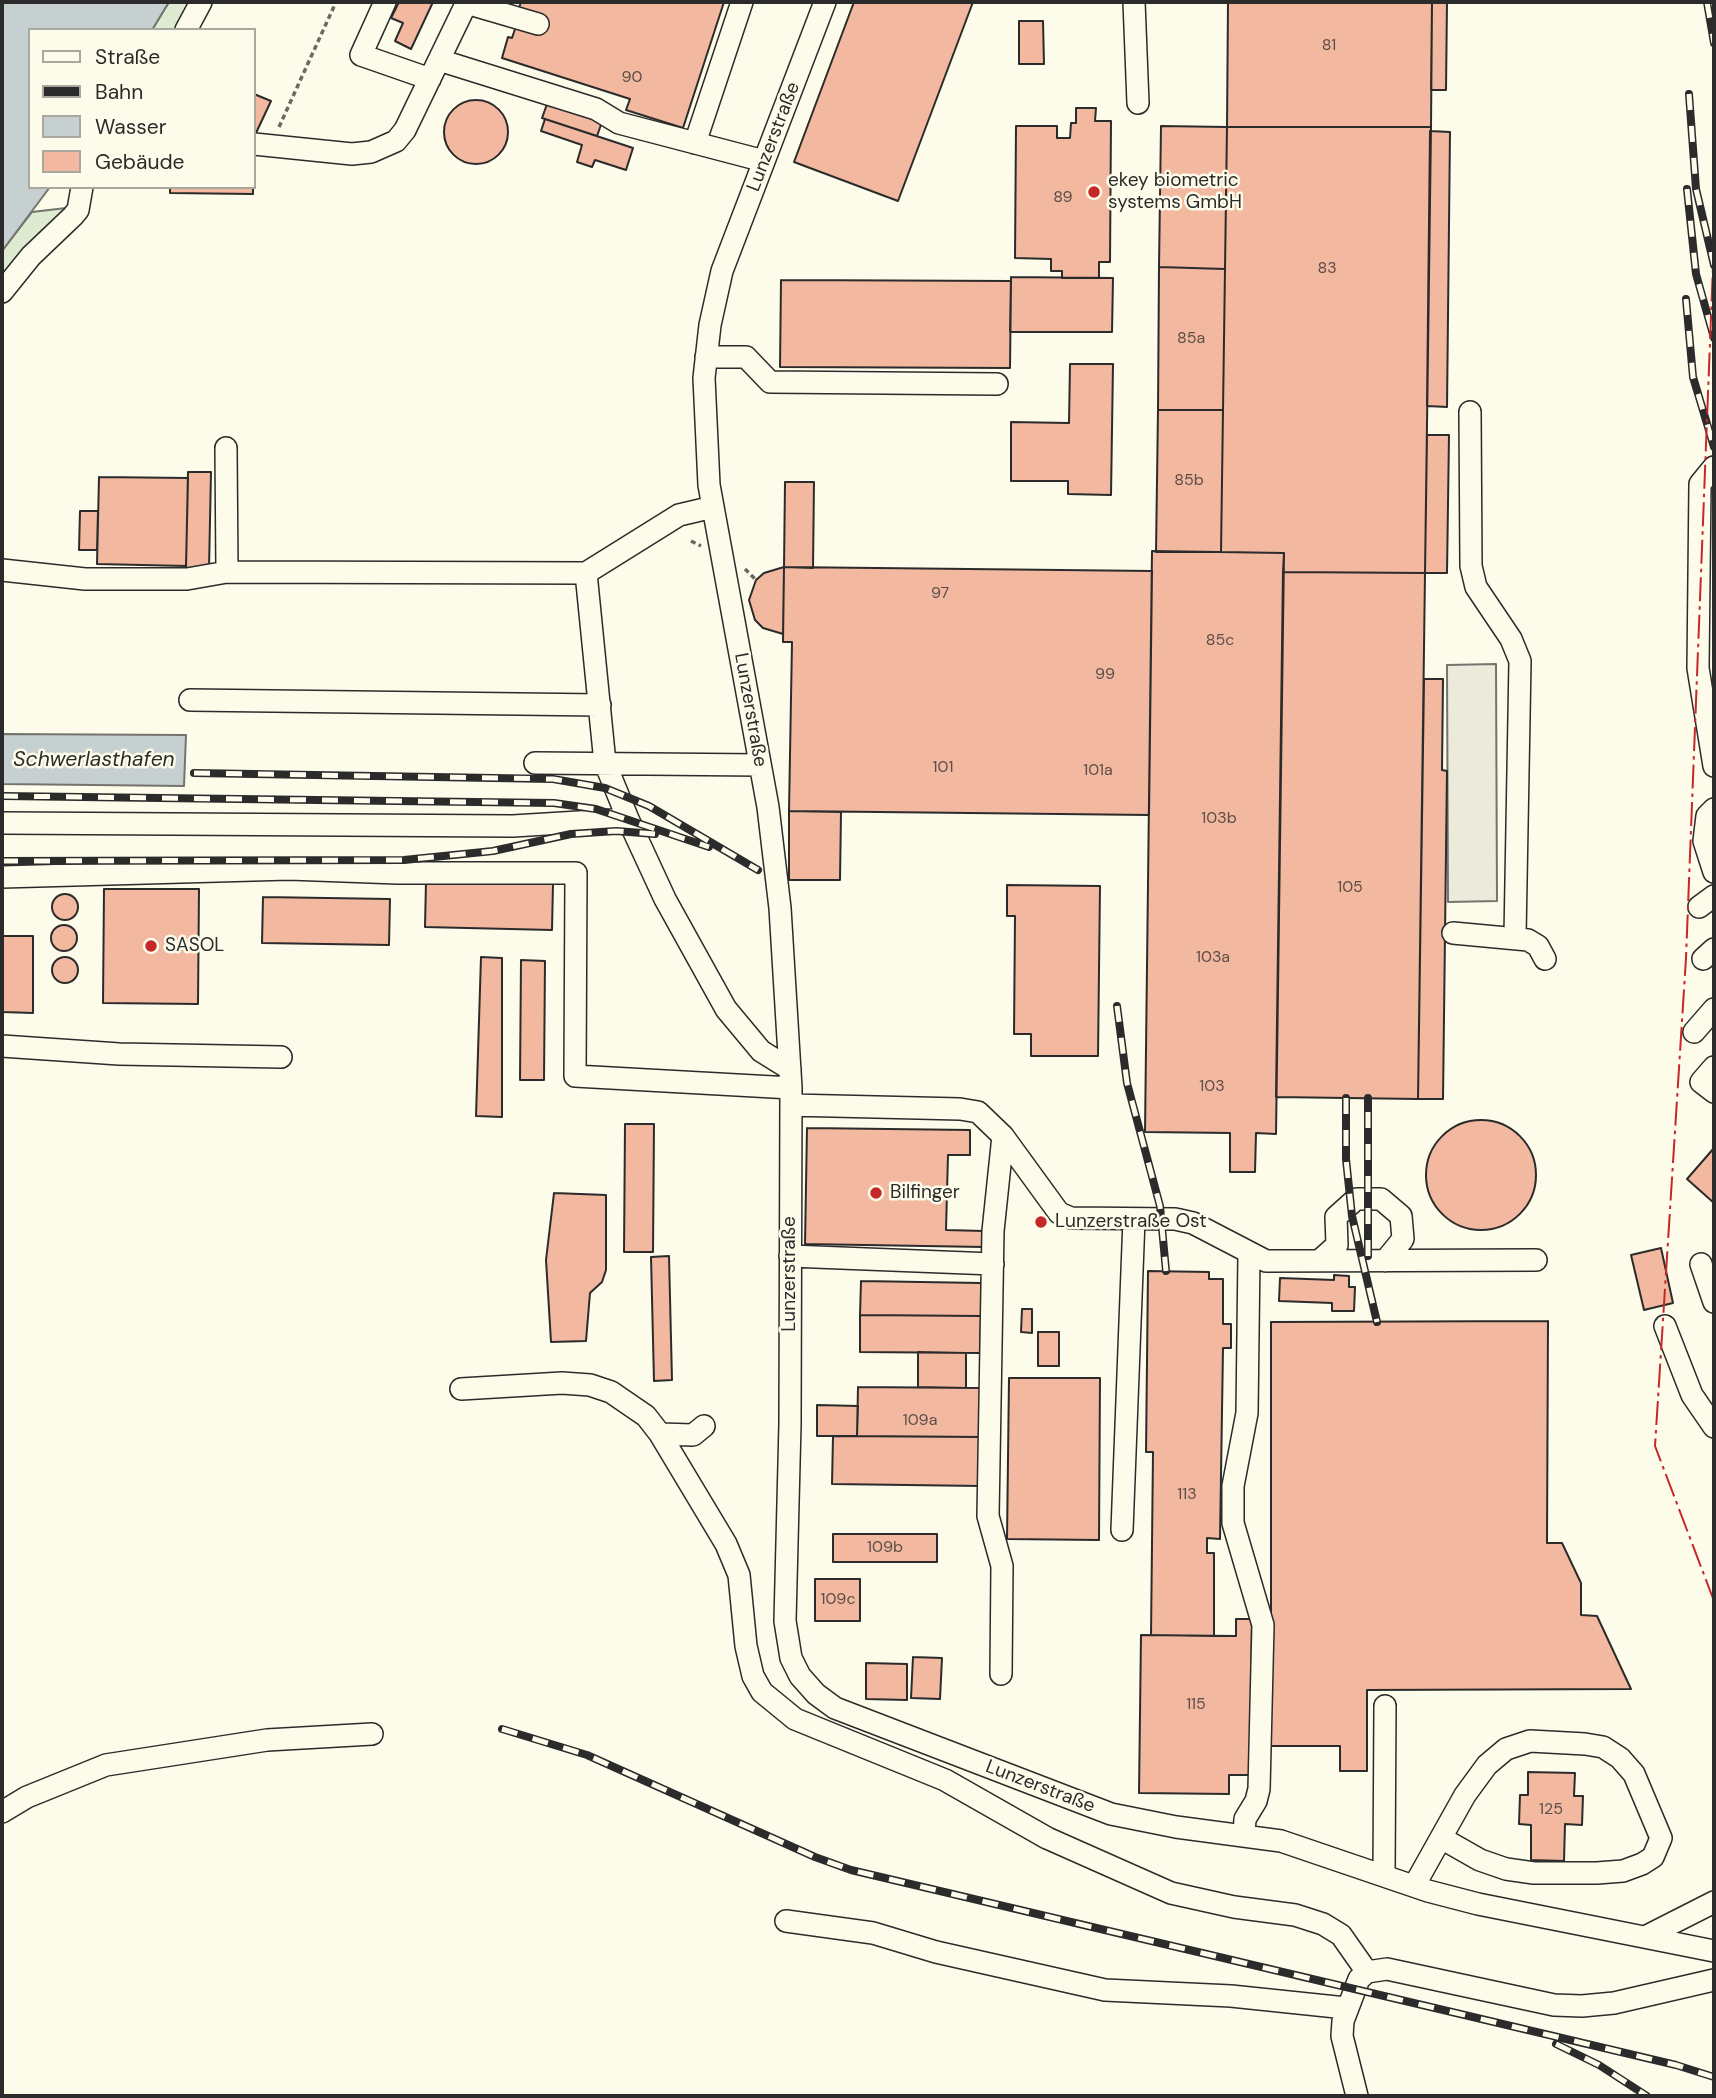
<!DOCTYPE html>
<meta charset="utf-8">
<style>
body{margin:0}
#map{position:relative;width:1716px;height:2098px;overflow:hidden;background:#fdfbea;font-family:"DM Sans",sans-serif}
canvas{display:block}
.frame{position:absolute;inset:0;border:4px solid #2b2b2b;pointer-events:none}
.legend{position:absolute;left:28px;top:28px;width:228px;height:161px;box-sizing:border-box;background:#fdfbea;border:2px solid #a9a89e;margin:0;padding:9px 12px;list-style:none;font-size:21px;color:#2b2b2b}
.legend li{display:flex;align-items:center;gap:14px;height:35px}
.legend b{width:35px;border:2px solid #a9a89e}
</style>
<div id="map">
<canvas width="1716" height="2098"></canvas>
<div class="frame"></div>
<ul class="legend">
<li><b style="height:9px;background:#fdfbea"></b>Straße</li>
<li><b style="height:9px;background:#2b2b2b"></b>Bahn</li>
<li><b style="height:19px;background:#c7d0d0"></b>Wasser</li>
<li><b style="height:19px;background:#f2b8a0"></b>Gebäude</li>
</ul>
</div>
<script>
const g = document.querySelector('canvas').getContext('2d');
g.lineJoin = 'round';
function paint(path, color) { g.fillStyle = color; g.fill(path, 'evenodd'); }
const toPath = rows => new Path2D(rows.map(r => 'M' + r).join(''));
function trace(path, color, width, dash) { g.strokeStyle = color; g.lineWidth = width; g.lineCap = dash ? 'butt' : 'round'; g.setLineDash(dash || []); g.stroke(path); }
function write(font, color, halo, rows, align = 'center') {
  g.font = font + ' "DM Sans",sans-serif'; g.lineWidth = 5; g.setLineDash([]); g.textBaseline = 'middle'; g.strokeStyle = halo; g.fillStyle = color; for (const [text, x, y, turn = 0] of rows) {
    g.save(); g.translate(x, y); g.rotate((+turn || 0) * Math.PI / 180); g.textAlign = isNaN(turn) ? turn : align; if (halo) g.strokeText(text, 0, 0); g.fillText(text, 0, 0); g.restore();
  }
}
const green = toPath([
 [169,2,194,2,180,30,152,30,169,2],
 [66,208,2,286,2,251,32,212,66,208]
]);
paint(green, '#deebd1');
trace(green, '#74746e', 2);
const parking = toPath([
 [1496,664,1497,901,1448,902,1447,665,1496,664]
]);
paint(parking, '#eceadb');
trace(parking, '#74746e', 2);
const water = toPath([
 [2,2,169,2,152,30,30,30,30,187,50,187,2,251,2,2],
 [2,734,186,735,184,786,2,784,2,734]
]);
paint(water, '#c7d0d0');
trace(water, '#74746e', 2);
const building = toPath([
 [399,2,433,2,411,49,395,41,403,23,391,18,399,2],
 [521,2,724,2,683,128,626,110,630,99,502,58,508,37,512,38,516,26,539,33,545,16,519,8,521,2],
 [854,2,973,2,898,201,794,162,854,2],
 [1228,2,1432,2,1431,127,1227,127,1228,2],
 [1432,2,1447,2,1446,90,1431,90,1432,2],
 [1019,21,1043,21,1044,64,1019,64,1019,21],
 [254,94,271,101,256,133,254,132,254,94],
 '444 132a32 32 0 1 1 64 0a32 32 0 1 1-64 0Z',
 [547,104,602,122,597,136,542,118,547,104],
 [1076,108,1096,108,1095,121,1111,121,1110,262,1099,262,1099,278,1062,278,1062,271,1051,271,1051,259,1015,258,1016,126,1057,126,1057,138,1070,138,1071,123,1076,123,1076,108],
 [545,119,633,148,626,170,595,160,592,167,577,162,582,145,541,131,545,119],
 [1161,126,1227,127,1225,269,1159,267,1161,126],
 [1227,127,1431,127,1425,573,1283,572,1284,553,1221,552,1227,127],
 [1430,131,1450,132,1447,407,1427,406,1430,131],
 [170,187,253,187,253,194,170,193,170,187],
 [1159,267,1225,269,1223,410,1158,410,1159,267],
 [1011,277,1113,278,1112,332,1010,332,1011,277],
 [781,280,1011,281,1010,368,780,367,781,280],
 [1070,364,1113,364,1111,495,1068,494,1068,481,1011,481,1011,422,1069,423,1070,364],
 [1158,410,1223,410,1221,552,1156,552,1158,410],
 [1427,435,1449,435,1447,573,1425,573,1427,435],
 [188,472,211,472,209,569,186,569,188,472],
 [99,477,188,478,186,566,97,564,99,477],
 [785,482,814,482,813,568,784,567,785,482],
 [80,511,98,511,97,550,79,550,80,511],
 [1152,551,1284,553,1276,1134,1256,1133,1255,1172,1230,1172,1230,1133,1145,1132,1152,551],
 [784,567,1152,571,1149,815,789,811,792,642,783,642,784,567],
 [784,567,783,634,763,628,755,620,749,600,756,580,764,573,784,567],
 [1283,572,1425,573,1418,1099,1276,1097,1283,572],
 [1424,679,1443,679,1442,770,1447,771,1443,1099,1418,1099,1424,679],
 [789,811,841,812,840,880,789,880,789,811],
 [426,881,553,884,552,930,425,927,426,881],
 [1007,885,1100,886,1098,1056,1031,1056,1031,1034,1014,1034,1015,916,1007,916,1007,885],
 [104,889,199,889,198,1004,103,1003,104,889],
 '52 907a13 13 0 1 1 26 0a13 13 0 1 1-26 0Z',
 [263,897,390,899,389,945,262,943,263,897],
 '51 938a13 13 0 1 1 26 0a13 13 0 1 1-26 0Z',
 [2,936,33,936,33,1013,2,1012,2,936],
 [481,957,502,958,502,1117,476,1116,481,957],
 '52 970a13 13 0 1 1 26 0a13 13 0 1 1-26 0Z',
 [521,960,545,961,544,1080,520,1080,521,960],
 '1426 1175a55 55 0 1 1 110 0a55 55 0 1 1-110 0Z',
 [625,1124,654,1124,653,1252,624,1252,625,1124],
 [807,1128,970,1130,970,1155,948,1155,946,1230,984,1231,984,1247,805,1244,807,1128],
 [1714,1148,1714,1203,1687,1179,1714,1148],
 [554,1193,606,1195,606,1270,602,1282,590,1293,586,1341,551,1342,546,1260,554,1193],
 [1661,1248,1673,1303,1644,1310,1631,1255,1661,1248],
 [669,1256,672,1380,654,1381,651,1257,669,1256],
 [1148,1271,1209,1272,1209,1279,1223,1279,1223,1324,1231,1324,1231,1348,1223,1348,1220,1539,1207,1538,1207,1553,1214,1553,1214,1636,1151,1635,1153,1452,1146,1452,1148,1271],
 [1334,1275,1349,1276,1349,1287,1355,1287,1354,1311,1332,1311,1332,1303,1279,1301,1280,1278,1334,1280,1334,1275],
 [861,1281,981,1283,981,1316,860,1315,861,1281],
 [1022,1309,1032,1309,1032,1333,1021,1332,1022,1309],
 [860,1315,981,1316,980,1353,860,1352,860,1315],
 [1548,1321,1547,1543,1562,1543,1581,1583,1581,1615,1597,1616,1631,1689,1367,1690,1367,1771,1340,1771,1340,1746,1271,1746,1271,1322,1548,1321],
 [1038,1332,1059,1332,1059,1366,1038,1366,1038,1332],
 [918,1352,966,1353,966,1388,918,1387,918,1352],
 [1009,1378,1100,1378,1099,1540,1007,1539,1009,1378],
 [858,1387,982,1388,982,1437,857,1436,858,1387],
 [817,1405,858,1406,857,1436,817,1436,817,1405],
 [833,1436,982,1437,981,1486,832,1484,833,1436],
 [833,1534,937,1534,937,1562,833,1562,833,1534],
 [815,1579,860,1579,860,1621,815,1621,815,1579],
 [1236,1619,1252,1619,1250,1775,1229,1775,1229,1794,1139,1793,1141,1635,1236,1636,1236,1619],
 [913,1657,942,1658,940,1699,911,1698,913,1657],
 [866,1663,907,1664,907,1700,866,1699,866,1663],
 [1528,1772,1575,1773,1574,1796,1583,1796,1582,1825,1565,1824,1564,1861,1531,1860,1531,1825,1519,1824,1520,1795,1528,1795,1528,1772]
]);
paint(building, '#f2b8a0');
trace(building, '#2b2b2b', 2);
const minor = toPath([
 [385,2,361,55,430,79],
 [825,2,722,271,710,325,704,378,709,485,768,807,780,908,791,1088,790,1424,785,1621,791,1658,800,1676,816,1694,835,1708,1111,1814,1176,1827,1281,1841,1428,1891,1478,1904,1714,1951],
 [1134,2,1138,103],
 [466,3,538,24],
 [186,30,201,2],
 [439,60,596,109,619,123,764,161],
 [695,143,742,2],
 [254,144,352,154,371,152,396,141,405,130,467,2],
 [2,292,31,256,73,216,78,210,82,187],
 [706,357,746,357,770,382,997,384],
 [1470,412,1471,566,1476,587,1511,639,1520,661,1515,936],
 [226,448,227,572,586,573,679,515,713,507],
 [1714,467,1700,484,1698,668,1714,766],
 [2,570,85,579,187,579,227,572],
 [586,573,605,763,628,819,665,899,726,1009,761,1051,790,1069],
 [190,700,600,705],
 [535,763,760,765],
 [1714,809,1707,816,1704,841,1714,872],
 [2,823,513,826,628,819],
 [2,877,289,869,398,873,576,873,575,1076,791,1088],
 [1699,907,1714,896],
 [1453,933,1528,940,1538,946,1545,959],
 [1703,959,1714,949],
 [1694,1032,1714,1009],
 [2,1046,119,1054,281,1057],
 [1714,1067,1701,1082,1714,1092],
 [791,1105,960,1109,978,1112,1003,1136,1059,1213,1071,1218,1175,1219,1193,1223,1266,1261,1536,1260],
 [790,1256,993,1264],
 [1319,1261,1337,1245,1336,1217,1356,1199,1381,1199,1401,1216,1403,1239,1385,1261],
 [1701,1264,1714,1302],
 [1665,1326,1692,1395,1714,1427],
 [461,1389,562,1383,590,1385,611,1392,646,1416,660,1434,726,1544,739,1575,746,1646,753,1676,762,1692,795,1719,945,1780,1047,1838,1171,1893,1234,1907,1295,1915,1323,1924,1341,1935,1367,1972],
 [660,1434,693,1435,704,1426],
 [1122,1530,1134,1219],
 [1001,1674,1002,1566,988,1516,993,1231,1003,1136],
 [2,1812,27,1797,106,1765,267,1740,372,1734],
 [1244,1835,1245,1819,1256,1801,1259,1789,1263,1625,1233,1523,1233,1486,1247,1413,1249,1254],
 [1384,1874,1385,1706],
 [1414,1886,1465,1795,1487,1765,1506,1749,1530,1741,1585,1744,1603,1747,1620,1758,1634,1774,1661,1838,1653,1857,1642,1864,1623,1871,1597,1873,1534,1873,1506,1869,1480,1860,1443,1839],
 [786,1921,873,1933,936,1952,1105,1990,1231,1996,1346,2008],
 [1647,1936,1714,1902],
 [1357,2096,1342,2036,1343,2021,1359,1979,1367,1972,1387,1969,1554,2005,1582,2006,1614,2003,1714,1980]
]);
trace(minor, '#2b2b2b', 24);
trace(toPath([
 [279,127,336,2],
 [691,541,701,546],
 [745,569,756,580]
]), '#6a6964', 3.5, [5, 3.5]);
trace(minor, '#fdfbea', 21);
const rail = toPath([
 [1707,2,1714,43],
 [1689,94,1696,189,1714,265],
 [1687,189,1696,274,1714,338],
 [1686,299,1693,377,1714,447],
 [194,773,553,779,605,788,649,806,758,870],
 [2,796,554,803,596,809,709,847],
 [2,861,404,860,493,851,571,834,616,831,655,834],
 [1117,1006,1127,1083,1160,1206,1166,1271],
 [1346,1098,1346,1159,1352,1216,1377,1322],
 [1368,1256,1368,1098],
 [502,1729,587,1755,815,1857,851,1870,1676,2065,1714,2077],
 [1556,2044,1599,2065,1647,2096]
]);
trace(rail, '#2b2b2b', 8);
trace(rail, '#fdfbea', 5, [16]);
trace(toPath([
 [1714,240,1686,958,1655,1446,1714,1601]
]), '#c62828', 2, [24, 5, 3.5, 5]);
for (const [x, y, r, color] of [
 [1094,192,7,"#c62828"],
 [151,946,7,"#c62828"],
 [876,1193,7,"#c62828"],
 [1041,1222,7,"#c62828"]
]) { const dot = new Path2D(); dot.arc(x, y, r, 0, 2 * Math.PI); g.fillStyle = color; g.fill(dot); trace(dot, '#fdfbea', 2.5); }
write('16px', '#5d4e48', null, [
 ["81",1329,46],
 ["90",632,78],
 ["89",1063,198],
 ["83",1327,269],
 ["85a",1191,339],
 ["85b",1189,481],
 ["97",940,594],
 ["85c",1220,641],
 ["99",1105,675],
 ["101",943,768],
 ["101a",1098,771],
 ["103b",1219,819],
 ["105",1350,888],
 ["103a",1213,958],
 ["103",1212,1087],
 ["109a",920,1421],
 ["113",1187,1495],
 ["109b",885,1548],
 ["109c",838,1600],
 ["115",1196,1705],
 ["125",1551,1810]
]);
write('19px', '#2b2b2b', '#fdfbea', [
 ["Lunzerstraße",774,137,-69],
 ["Lunzerstraße",750,710,80],
 ["Lunzerstraße",790,1274,-90],
 ["Lunzerstraße",1040,1787,21]
]);
write('19px', '#2b2b2b', '#fdfbea', [
 ["ekey biometric",1108,181],
 ["systems GmbH",1108,203],
 ["SASOL",165,946],
 ["Bilfinger",890,1193],
 ["Lunzerstraße Ost",1055,1222]
], 'left');
write('italic 21px', '#2b2b2b', '#fdfbea', [
 ["Schwerlasthafen",94,760]
]);
</script>
